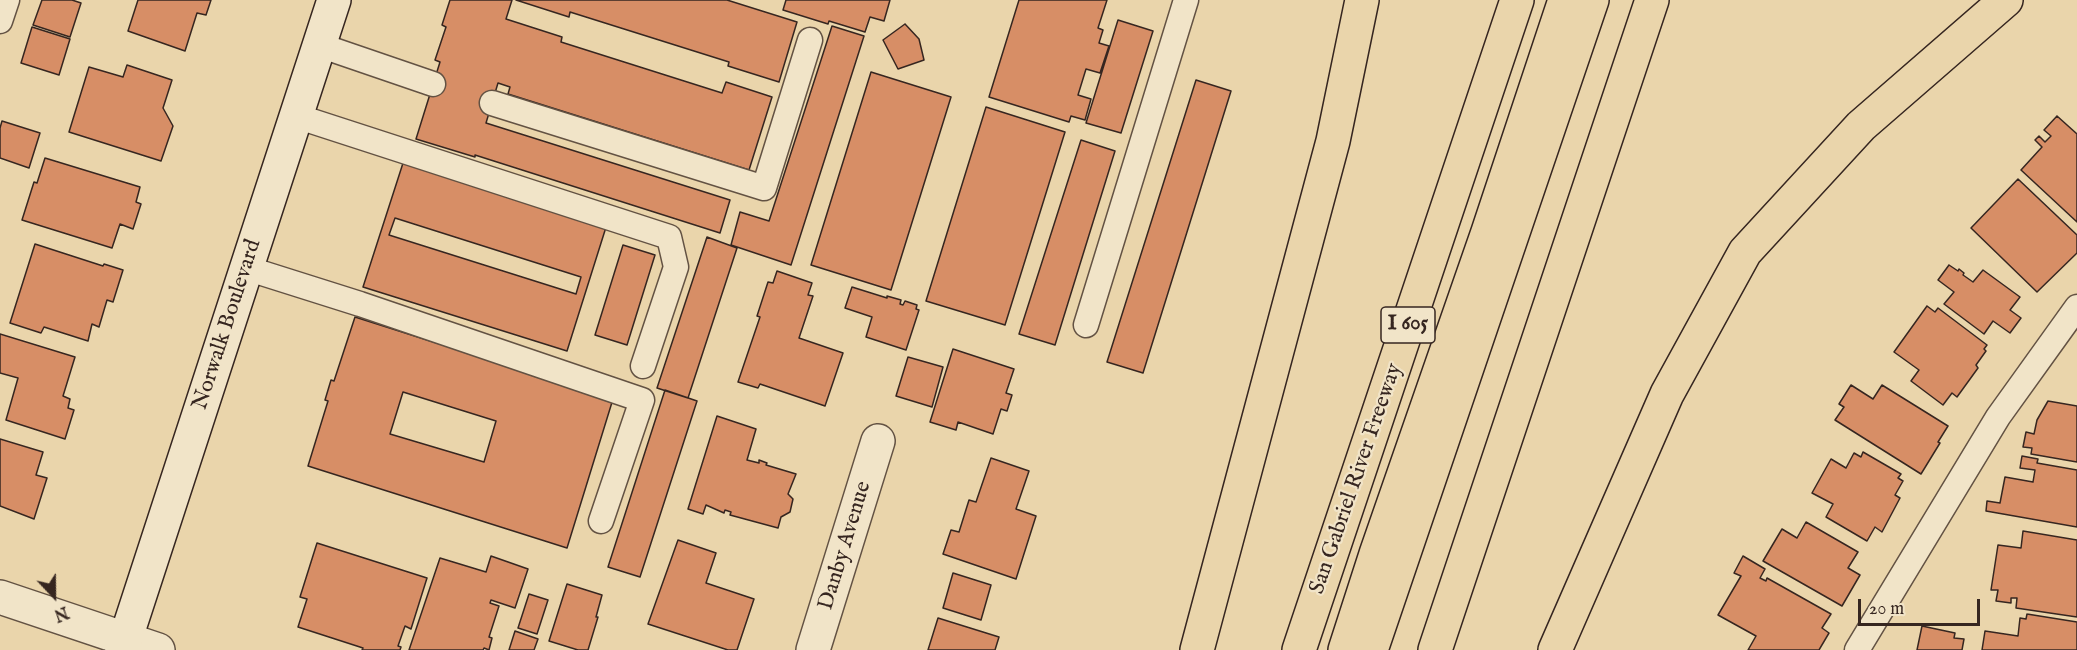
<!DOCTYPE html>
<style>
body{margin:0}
#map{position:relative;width:2077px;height:650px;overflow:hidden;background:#ead5ab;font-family:"IM FELL English",serif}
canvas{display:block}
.north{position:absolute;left:24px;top:566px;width:60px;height:60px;-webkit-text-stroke:4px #f1e4c8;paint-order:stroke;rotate:158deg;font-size:16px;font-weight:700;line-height:24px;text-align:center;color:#362620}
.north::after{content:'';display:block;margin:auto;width:21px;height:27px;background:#362620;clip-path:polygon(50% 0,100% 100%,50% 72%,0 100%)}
.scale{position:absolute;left:1858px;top:599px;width:122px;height:27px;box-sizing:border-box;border:3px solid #362620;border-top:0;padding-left:8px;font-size:18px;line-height:21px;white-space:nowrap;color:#362620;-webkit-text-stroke:4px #f1e4c8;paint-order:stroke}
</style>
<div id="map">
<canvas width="2077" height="650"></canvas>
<div class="north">N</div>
<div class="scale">20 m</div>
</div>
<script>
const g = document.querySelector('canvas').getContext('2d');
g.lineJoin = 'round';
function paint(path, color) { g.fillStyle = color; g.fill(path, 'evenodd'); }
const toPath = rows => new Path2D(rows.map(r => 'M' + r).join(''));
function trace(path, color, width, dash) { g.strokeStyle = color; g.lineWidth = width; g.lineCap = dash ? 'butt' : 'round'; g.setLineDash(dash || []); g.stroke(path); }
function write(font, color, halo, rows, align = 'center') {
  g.font = font + ' "IM FELL English",serif'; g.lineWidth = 4.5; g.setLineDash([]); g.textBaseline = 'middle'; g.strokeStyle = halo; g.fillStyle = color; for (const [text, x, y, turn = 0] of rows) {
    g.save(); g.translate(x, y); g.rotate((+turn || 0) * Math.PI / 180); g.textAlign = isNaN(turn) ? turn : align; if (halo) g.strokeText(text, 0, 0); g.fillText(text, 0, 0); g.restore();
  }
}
const building = toPath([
 [42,0,72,0,81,3,70,37,33,25,42,0],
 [138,0,211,0,206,15,197,13,185,51,128,31,138,0],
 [450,0,512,0,506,19,562,37,561,42,722,93,726,82,772,97,749,170,508,94,510,87,498,83,486,123,730,200,720,233,475,155,475,157,416,139,440,62,435,60,446,27,442,25,450,0],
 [516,0,727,0,797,22,779,82,728,66,729,62,570,12,569,17,516,0],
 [786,0,890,0,884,21,870,17,865,32,829,21,828,24,783,10,786,0],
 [1019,0,1107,0,1098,28,1103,30,1099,43,1109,46,1100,73,1086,69,1078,95,1091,99,1085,120,1071,116,1069,122,989,97,1019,0],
 [1118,20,1153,31,1121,133,1086,123,1118,20],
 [905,24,919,39,924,60,898,69,883,40,905,24],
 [832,26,864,36,791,265,731,245,740,212,769,221,832,26],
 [32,27,70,39,59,75,21,63,32,27],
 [127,65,172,80,163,108,173,126,161,161,69,132,89,67,123,77,127,65],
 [871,72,951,97,891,290,811,265,871,72],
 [1196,80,1231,91,1143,373,1107,362,1196,80],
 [986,107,1065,132,1005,325,926,301,986,107],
 [2057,116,2077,134,2077,222,2021,170,2042,147,2035,140,2039,136,2045,142,2051,136,2044,130,2057,116],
 [2,121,40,133,29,168,0,158,0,128,2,121],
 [1081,140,1115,151,1055,345,1019,334,1081,140],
 [45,158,140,187,136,202,141,204,133,229,120,224,112,248,22,220,34,182,37,183,45,158],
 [404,160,607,224,567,351,363,287,404,160],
 [395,218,581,277,576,294,389,235,395,218],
 [2018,179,2077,235,2077,253,2037,292,1971,228,2018,179],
 [707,237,737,248,688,398,657,388,707,237],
 [35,244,103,266,104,264,123,270,113,302,107,300,99,327,92,324,88,341,44,327,41,333,10,323,35,244],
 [623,245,655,255,627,345,595,335,623,245],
 [1949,265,1958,271,1959,269,1964,273,1963,275,1973,282,1983,270,2020,297,2010,310,2021,318,2010,333,1993,321,1984,334,1944,304,1954,292,1938,280,1949,265],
 [777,271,812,283,808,295,813,296,799,338,843,353,825,406,760,384,758,388,738,382,760,317,757,316,768,282,773,283,777,271],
 [852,287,887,298,887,296,901,300,900,304,903,305,905,301,917,305,916,309,919,310,906,350,866,337,872,317,845,308,852,287],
 [1927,306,1935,312,1938,308,1987,345,1984,349,1986,351,1976,365,1978,368,1957,397,1952,393,1943,405,1911,381,1919,370,1894,352,1927,306],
 [355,317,613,399,567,548,308,466,328,401,325,400,331,380,334,381,355,317],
 [403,392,496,421,484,462,390,434,403,392],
 [0,334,75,357,63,396,70,399,68,408,74,410,65,439,6,420,18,378,0,373,0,334],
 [953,349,1014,369,1006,393,1012,395,1007,411,1001,409,993,434,958,422,956,430,930,422,953,349],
 [908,357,943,367,932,407,896,396,908,357],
 [1851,385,1873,399,1882,385,1948,426,1938,442,1940,443,1921,474,1835,420,1844,407,1839,404,1851,385],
 [665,390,697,401,640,577,608,567,665,390],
 [2048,401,2077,406,2077,462,2031,454,2032,448,2023,447,2026,432,2034,434,2037,420,2048,401],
 [717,416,756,429,747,460,759,463,759,460,767,463,766,465,796,474,788,494,793,499,790,512,781,517,778,528,730,515,731,512,725,510,724,513,706,505,703,514,688,509,717,416],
 [0,439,43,452,36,475,47,478,34,519,0,506,0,439],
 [1863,452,1901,474,1898,478,1903,481,1895,495,1900,498,1882,532,1875,527,1867,541,1826,517,1833,504,1812,493,1831,459,1846,468,1854,453,1861,457,1863,452],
 [2022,456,2038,459,2037,463,2077,470,2077,527,1986,511,1987,501,2000,503,2005,477,2033,482,2035,470,2020,468,2022,456],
 [991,458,1029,471,1016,509,1036,516,1016,579,943,554,951,530,959,532,969,500,976,502,991,458],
 [1806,522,1858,552,1848,568,1860,575,1842,606,1763,561,1782,529,1797,538,1806,522],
 [2023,531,2077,540,2077,617,2016,608,2017,598,2011,598,2011,603,1996,601,1998,590,1991,590,1998,545,2021,548,2023,531],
 [678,540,716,553,706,583,754,599,737,650,728,650,648,624,678,540],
 [317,543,427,578,411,629,405,626,398,646,401,647,400,650,362,650,363,648,298,627,307,599,300,597,317,543],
 [491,556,528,569,515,608,491,600,490,603,499,606,489,637,492,638,489,650,484,648,483,650,409,650,440,558,486,572,491,556],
 [1743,556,1765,569,1760,578,1766,581,1767,578,1831,614,1822,628,1829,633,1819,650,1748,650,1756,636,1718,615,1741,576,1734,573,1743,556],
 [953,573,991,585,981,620,943,608,953,573],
 [567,584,602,595,596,617,598,617,588,650,578,650,549,641,567,584],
 [529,594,548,600,537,634,518,628,529,594],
 [2027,614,2077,622,2077,650,1982,650,1985,631,2018,636,2020,618,2026,619,2027,614],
 [938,618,999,637,995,650,928,650,938,618],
 [1922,626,1955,633,1954,638,1964,639,1962,650,1917,650,1922,626],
 [515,631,538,639,534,650,509,650,515,631]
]);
paint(building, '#d78e66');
trace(building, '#362620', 1.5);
const service = toPath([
 [0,21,7,0],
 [319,45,433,84],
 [492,103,764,188,810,40],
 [296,116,669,237,676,267,643,366],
 [246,268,360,304,642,400,601,521],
 [1086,325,1186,0],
 [1857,650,1998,417,2077,307]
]);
const minor = toPath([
 [0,597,158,650],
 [813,650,878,441]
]);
const secondary = toPath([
 [122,650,334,0]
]);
const motorway = toPath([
 [1197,650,1333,141,1362,0],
 [1299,650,1517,0],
 [1345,650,1376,554,1488,232,1565,0],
 [1371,650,1592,0],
 [1435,650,1652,0],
 [1555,650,1667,394,1745,252,1861,126,2006,0]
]);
trace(service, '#635243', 27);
trace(minor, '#635243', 36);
trace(secondary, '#362620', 36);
trace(motorway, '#362620', 36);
trace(service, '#f1e4c8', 24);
trace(minor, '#f1e4c8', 33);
trace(secondary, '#f1e4c8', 33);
trace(motorway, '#ead5ab', 33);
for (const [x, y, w] of [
 [1408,325,54]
]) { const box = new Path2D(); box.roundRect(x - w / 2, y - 18, w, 36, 4.5); g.fillStyle = '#f1e4c8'; g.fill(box); trace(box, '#362620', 1.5); }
write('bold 21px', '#362620', null, [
 ["I 605",1408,325]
]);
write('22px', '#362620', '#f1e4c8', [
 ["Norwalk Boulevard",228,325,-72],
 ["San Gabriel River Freeway",1357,479,-71],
 ["Danby Avenue",846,546,-73]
]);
</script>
